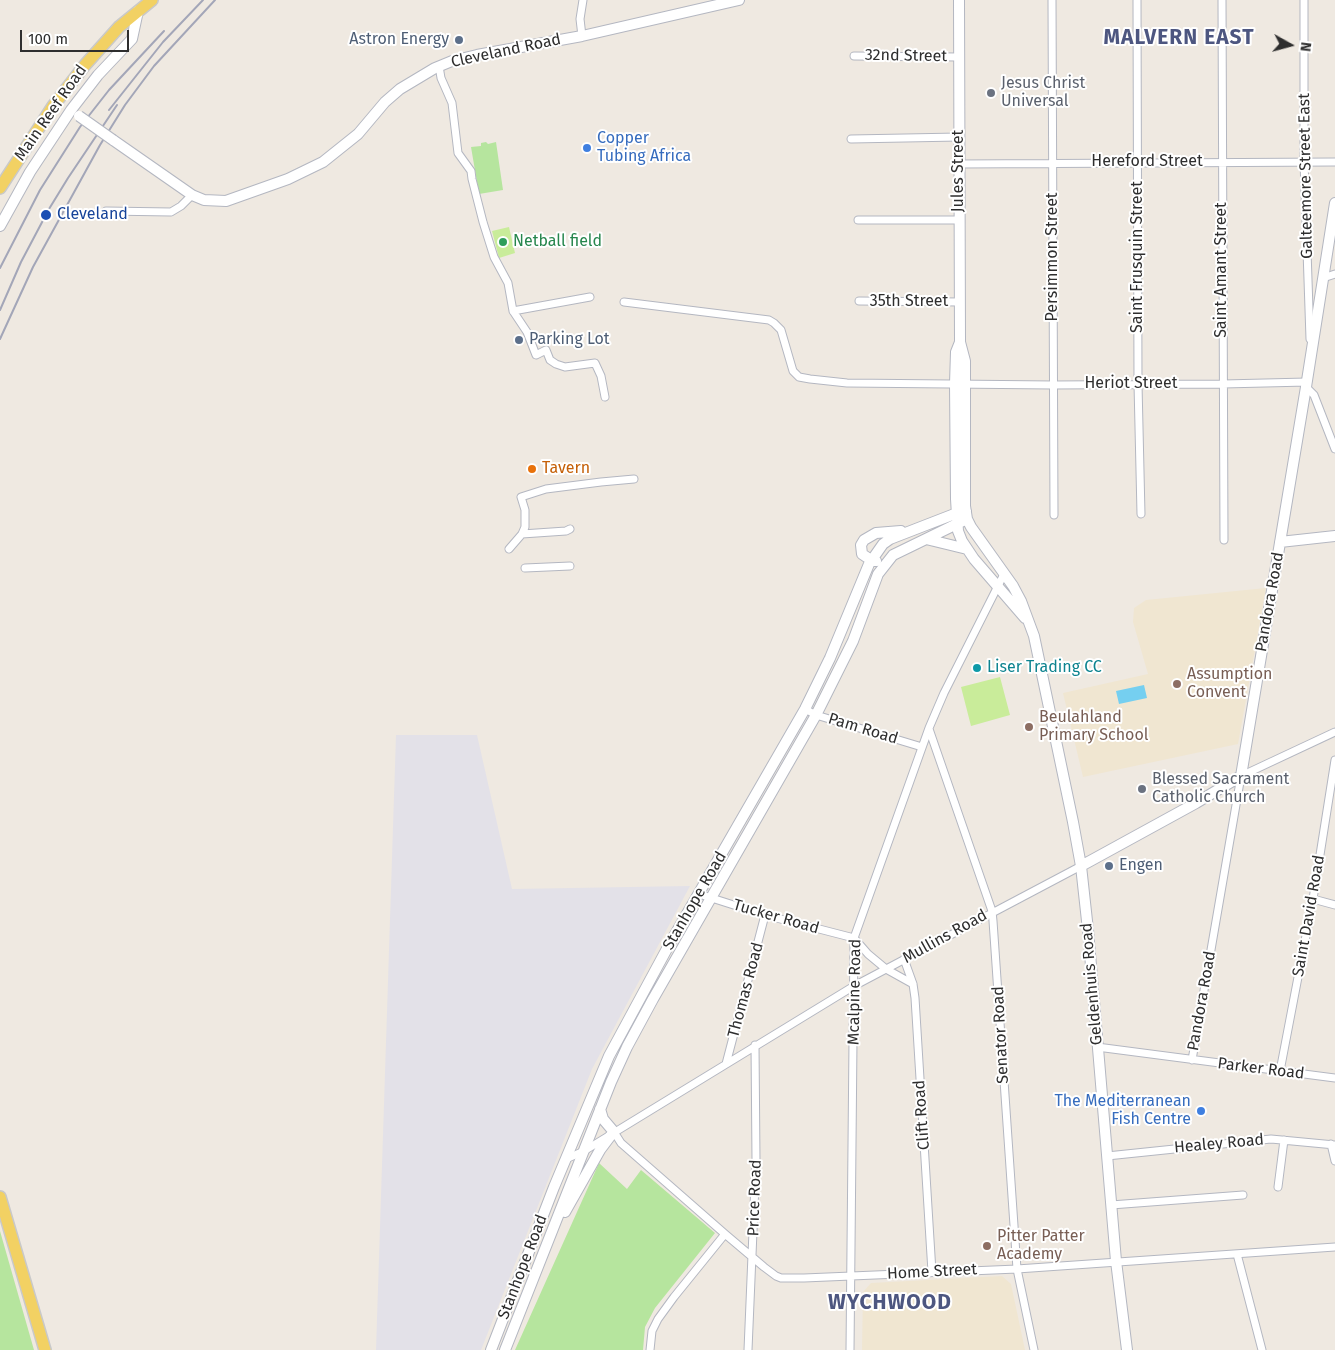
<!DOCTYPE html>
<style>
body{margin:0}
#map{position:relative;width:1335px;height:1350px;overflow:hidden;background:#efe9e1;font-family:"Fira Sans",sans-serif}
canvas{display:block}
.north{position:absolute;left:1265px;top:20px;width:50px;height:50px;-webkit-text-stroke:4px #fff;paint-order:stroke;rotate:97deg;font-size:14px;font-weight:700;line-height:20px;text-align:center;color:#2e2e2e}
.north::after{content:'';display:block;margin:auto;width:18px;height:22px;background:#2e2e2e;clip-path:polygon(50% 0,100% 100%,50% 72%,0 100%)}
.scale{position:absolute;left:20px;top:30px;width:109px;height:22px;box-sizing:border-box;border:2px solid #2e2e2e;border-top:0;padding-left:6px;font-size:15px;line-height:18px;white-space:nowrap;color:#2e2e2e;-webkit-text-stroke:4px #fff;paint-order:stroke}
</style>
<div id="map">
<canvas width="1335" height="1350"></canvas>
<div class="north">N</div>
<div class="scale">100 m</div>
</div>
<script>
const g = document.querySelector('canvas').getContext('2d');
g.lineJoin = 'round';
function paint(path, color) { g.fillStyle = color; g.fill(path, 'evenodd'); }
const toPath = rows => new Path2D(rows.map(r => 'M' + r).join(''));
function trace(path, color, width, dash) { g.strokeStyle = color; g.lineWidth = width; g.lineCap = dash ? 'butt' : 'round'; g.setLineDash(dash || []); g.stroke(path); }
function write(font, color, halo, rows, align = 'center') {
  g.font = font + ' "Fira Sans",sans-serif'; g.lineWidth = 4; g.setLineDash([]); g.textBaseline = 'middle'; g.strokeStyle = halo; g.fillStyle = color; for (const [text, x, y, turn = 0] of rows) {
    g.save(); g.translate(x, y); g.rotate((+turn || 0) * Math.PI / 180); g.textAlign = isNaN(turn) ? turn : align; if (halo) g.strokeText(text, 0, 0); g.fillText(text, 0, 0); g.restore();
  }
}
paint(toPath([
 [396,735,477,735,512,889,690,886,592,1069,481,1350,376,1350]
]), '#e3e1e8');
paint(toPath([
 [1266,588,1238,744,1083,777,1063,693,1148,674,1133,622,1134,608,1146,600],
 [1002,1276,1011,1284,1025,1350,862,1350,863,1292,871,1283]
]), '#f0e6d1');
paint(toPath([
 [486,142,488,144,496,142,503,190,479,194,471,147,481,146,481,143],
 [599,1163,627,1189,641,1170,715,1233,655,1308,645,1327,643,1350,515,1350],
 [0,1231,34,1350,0,1350]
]), '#b6e59e');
paint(toPath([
 [509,227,515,253,499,258,492,231],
 [1000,677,1010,715,971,726,961,687]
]), '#c9ec9a');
paint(toPath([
 [1144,685,1147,698,1119,704,1116,691]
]), '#75cff0');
const street = toPath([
 [1052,0,1054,515],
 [1137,0,1138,384,1141,514],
 [1222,0,1224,540],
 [1304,0,1304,161,1310,339],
 [582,36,580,19,583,0],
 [854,56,958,57],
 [439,66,441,78,452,103,458,153,471,171,472,179,483,222,494,257,508,283,513,311,527,332,536,355,546,350,550,360,556,364,565,367,595,363,601,376,605,397],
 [851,139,959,137],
 [959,164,1335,162],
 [106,211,171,212,181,206,192,195],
 [858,220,959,220],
 [1323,278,1335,274],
 [859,301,960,302],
 [624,302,769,320,774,323,781,330,793,371,799,377,810,379,847,383,1053,385,1223,384,1307,382],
 [513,311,590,297],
 [1306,387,1314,395,1335,449],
 [522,534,566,531,570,529],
 [509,549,522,534,525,527,525,510,521,497,546,489,601,482,634,479],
 [525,568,570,566],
 [805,709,816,715,922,747],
 [929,729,992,911,993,921,1017,1269,1034,1350],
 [699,894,765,915,854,938,868,954,886,969,913,984],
 [1313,899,1335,905],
 [904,959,913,984,915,998,932,1272],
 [1097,1047,1335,1078],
 [1192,1060,1241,776,1335,732],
 [726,1064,765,915],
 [1280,1071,1313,899,1335,760],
 [614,1132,621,1143,725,1234,764,1267,776,1276,781,1278,804,1278,1017,1269,1335,1247],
 [1331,1144,1335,1161],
 [1107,1156,1271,1139,1335,1145],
 [566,1159,584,1151,854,986,1081,866],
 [1278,1187,1284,1140],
 [1111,1205,1243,1195],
 [1237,1254,1262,1350],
 [650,1350,652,1331,658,1319,674,1297,725,1234],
 [748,1350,756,1160,755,1045],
 [850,1350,854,938,929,728,944,693,1004,574]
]);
const secondary = toPath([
 [959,0,960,342,965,361,965,506,967,519,971,527,1013,586,1021,601,1034,636,1073,822,1081,866,1088,930,1116,1261,1127,1350],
 [113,140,192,195,204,200,226,201,288,179,323,162,358,134,385,102,400,89,435,68,452,61,477,55,582,36,739,0],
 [0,226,30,172,71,110,98,75,132,39,138,11],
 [960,342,956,352,955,384,956,499,958,531,962,541,974,559,1025,618],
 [926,539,967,549],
 [1280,542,1335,536],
 [876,561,871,560,862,554,861,545,864,540,876,533,901,531],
 [1081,866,1196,803,1241,776,1306,387,1335,203],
 [600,1109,603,1119,614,1132],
 [565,1212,600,1150,612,1134],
 [491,1350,554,1187,609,1056,669,945,805,709,830,658,869,564,883,544,890,539,957,513,966,511],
 [505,1350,611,1082,627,1047,653,999,816,715,853,641,878,574,893,555,967,519]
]);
const primary = toPath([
 [0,188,53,106,85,65,119,27,152,0],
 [0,1197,45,1350]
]);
trace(street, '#b4b7c1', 9);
trace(secondary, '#b4b7c1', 12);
trace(primary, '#c9c9c9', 14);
trace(street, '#fff', 7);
trace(secondary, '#fff', 10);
trace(primary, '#f2d163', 11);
trace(toPath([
 [109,110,163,42,203,0],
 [0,268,40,190,80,127,109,90,164,31],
 [0,310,21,262,49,209,68,178,117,105],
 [0,339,33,267,100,145,125,105,154,66,215,0]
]), '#a3a6b8', 2);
const secondaryBridge = toPath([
 [79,116,113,140]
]);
trace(secondaryBridge, '#b4b7c1', 12, []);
trace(secondaryBridge, '#fff', 10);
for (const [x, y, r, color] of [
 [459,40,5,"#5c6f8a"],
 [991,93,5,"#6b7280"],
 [587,148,5,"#3f7fe0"],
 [46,215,6,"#1a4fb4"],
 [503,242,5,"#2e9e5b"],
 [519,340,5,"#5c6f8a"],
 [532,469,5,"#e8710a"],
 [977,668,5,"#0f9aa8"],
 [1177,684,5,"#8d6e63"],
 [1029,727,5,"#8d6e63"],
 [1142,789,5,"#6b7280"],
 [1109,866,5,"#5c6f8a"],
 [1201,1111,5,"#3f7fe0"],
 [987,1246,5,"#8d6e63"]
]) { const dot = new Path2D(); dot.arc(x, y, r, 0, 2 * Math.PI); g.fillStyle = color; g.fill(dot); trace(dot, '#fff', 2); }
write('16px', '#4e5e75', '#fff', [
 ["Astron Energy",449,40,"right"],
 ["Parking Lot",529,340],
 ["Engen",1119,866]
], 'left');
write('16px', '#2e2e2e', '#fff', [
 ["Cleveland Road",506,51,-12],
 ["32nd Street",906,56,1],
 ["Main Reef Road",51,113,-55],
 ["Hereford Street",1147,162],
 ["Jules Street",959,171,-90],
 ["Galteemore Street East",1306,176,-91],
 ["Persimmon Street",1053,257,-90],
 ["Saint Frusquin Street",1138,257,-90],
 ["Saint Amant Street",1222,270,-90],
 ["35th Street",909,302],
 ["Heriot Street",1131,384],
 ["Pandora Road",1270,602,-80],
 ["Pam Road",863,729,17],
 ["Stanhope Road",695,901,-60],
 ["Saint David Road",1309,916,-80],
 ["Tucker Road",776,917,16],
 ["Mullins Road",945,937,-29],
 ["Geldenhuis Road",1092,984,-95],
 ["Thomas Road",746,990,-75],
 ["Mcalpine Road",855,992,-89],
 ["Pandora Road",1202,1001,-80],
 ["Senator Road",1001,1035,-93],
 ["Parker Road",1261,1069,7],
 ["Clift Road",922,1115,-94],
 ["Healey Road",1219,1144,-5],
 ["Price Road",755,1198,-88],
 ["Stanhope Road",523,1267,-69],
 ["Home Street",932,1272,-3]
]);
write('16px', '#5b616d', '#fff', [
 ["Jesus Christ",1001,84],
 ["Universal",1001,102],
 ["Blessed Sacrament",1152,780],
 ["Catholic Church",1152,798]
], 'left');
write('16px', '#366cbe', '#fff', [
 ["Copper",597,139],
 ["Tubing Africa",597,157],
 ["The Mediterranean",1191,1102,"right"],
 ["Fish Centre",1191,1120,"right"]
], 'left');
write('16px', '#164399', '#fff', [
 ["Cleveland",57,215]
], 'left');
write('16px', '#27864d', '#fff', [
 ["Netball field",513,242]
], 'left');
write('16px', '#c56008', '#fff', [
 ["Tavern",542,469]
], 'left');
write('16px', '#0d838f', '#fff', [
 ["Liser Trading CC",987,668]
], 'left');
write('16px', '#785e54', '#fff', [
 ["Assumption",1187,675],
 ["Convent",1187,693],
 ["Beulahland",1039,718],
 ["Primary School",1039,736],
 ["Pitter Patter",997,1237],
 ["Academy",997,1255]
], 'left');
g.letterSpacing = '1px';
write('bold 21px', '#4d5680', '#fff', [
 ["MALVERN EAST",1179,38],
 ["WYCHWOOD",890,1303]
]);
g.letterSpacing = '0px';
</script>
